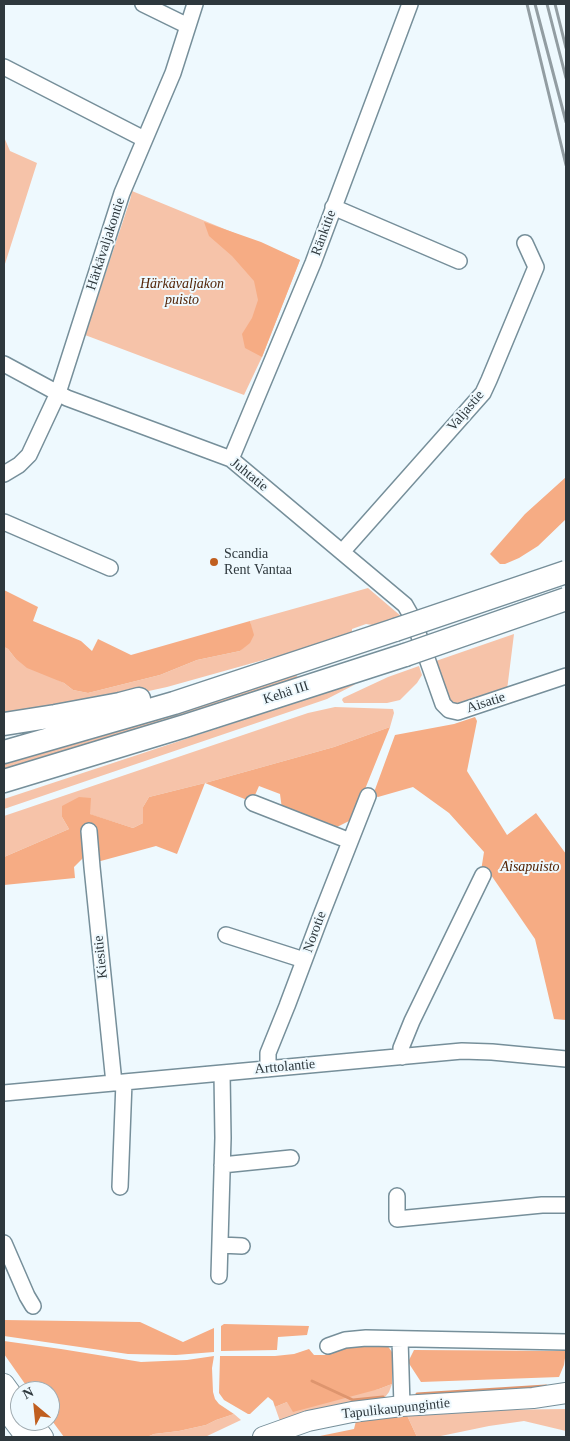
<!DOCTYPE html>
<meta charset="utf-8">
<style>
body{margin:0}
#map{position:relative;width:570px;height:1441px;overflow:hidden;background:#eef9fe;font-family:Georgia,serif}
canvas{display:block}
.frame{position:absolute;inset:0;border:5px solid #2e383d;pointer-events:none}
.north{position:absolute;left:10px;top:1381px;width:50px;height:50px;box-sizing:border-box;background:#eef9fe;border:1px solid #a1acb1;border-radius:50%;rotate:332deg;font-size:14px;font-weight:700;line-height:20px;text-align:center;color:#2e383d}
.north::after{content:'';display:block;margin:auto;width:18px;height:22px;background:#c05f20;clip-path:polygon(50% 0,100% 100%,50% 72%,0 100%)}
</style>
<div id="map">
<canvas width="570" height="1441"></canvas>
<div class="frame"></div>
<div class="north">N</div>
</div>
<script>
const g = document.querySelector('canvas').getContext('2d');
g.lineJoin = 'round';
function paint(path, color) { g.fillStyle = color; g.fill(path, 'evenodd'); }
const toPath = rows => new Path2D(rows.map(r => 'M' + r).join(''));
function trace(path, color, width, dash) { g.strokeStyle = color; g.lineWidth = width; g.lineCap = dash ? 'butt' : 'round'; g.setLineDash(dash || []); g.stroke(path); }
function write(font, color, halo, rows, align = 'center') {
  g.font = font + ' Georgia,serif'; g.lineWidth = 4; g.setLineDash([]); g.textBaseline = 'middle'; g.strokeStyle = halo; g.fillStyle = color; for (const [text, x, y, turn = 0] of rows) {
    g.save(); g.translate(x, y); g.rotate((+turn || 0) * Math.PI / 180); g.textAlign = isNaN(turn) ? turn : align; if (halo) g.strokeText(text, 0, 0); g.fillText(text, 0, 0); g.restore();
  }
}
paint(toPath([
 [4,137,10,151,37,163,4,267],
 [132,191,300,260,262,357,244,395,85,335,130,200],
 [368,588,402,617,379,626,366,624,352,629,352,635,342,638,167,687,89,704,4,717,4,647,8,649,15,658,64,683,73,690,88,693,160,675,197,660,240,651,253,636,250,621],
 [514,634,507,690,462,704,450,702,433,662],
 [419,666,422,675,417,683,400,700,387,703,344,703,342,700,343,698,388,677],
 [296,674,297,676,296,679,102,741,4,769,4,762],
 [357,681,354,685,327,699,4,809,4,799,231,724,328,689,336,690],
 [335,707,393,709,394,713,390,727,334,747,205,783,149,797,143,807,143,823,133,828,89,814,62,817,69,829,4,857,4,816,308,713],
 [392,1384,389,1392,382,1401,281,1424,275,1407,287,1402,379,1389],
 [566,1409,566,1431,524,1421,489,1426,436,1437,417,1437,405,1411],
 [234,1414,241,1420,205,1437,147,1437,154,1434,179,1431,206,1425,216,1420]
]), '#f6c3a9');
paint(toPath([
 [204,222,261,242,300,260,262,357,245,348,242,334,252,318,258,300,254,281,232,256,209,236],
 [566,477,566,519,538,546,519,558,505,564,500,564,490,554,525,514],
 [4,590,38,607,33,621,81,641,92,651,98,639,131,655,250,621,254,635,250,643,240,651,197,660,160,675,88,693,73,690,64,683,27,668,15,658,8,649,4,647],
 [475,717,477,721,467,771,507,835,536,813,566,854,566,1020,554,1019,535,939,491,875,481,871,484,852,449,813,413,787,378,797,373,795,395,735,454,724],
 [390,727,357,809,351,820,337,827,328,826,282,809,280,794,259,786,252,802,205,783,177,854,156,846,97,862,96,851,98,841,95,828,89,852,74,867,75,878,4,885,4,857,69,829,62,817,62,806,79,797,91,798,90,814,133,828,143,823,143,807,149,797,205,783,334,747],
 [4,1320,140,1322,183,1342,214,1328,214,1352,176,1355,128,1354,4,1336],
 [224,1324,309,1326,307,1335,278,1337,277,1350,221,1351,221,1326],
 [4,1341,61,1349,141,1362,187,1360,214,1356,212,1368,213,1392,215,1399,219,1404,234,1414,216,1420,206,1425,179,1431,154,1434,147,1437,64,1437,50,1418,50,1391,30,1391,4,1354],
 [348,1345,387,1345,392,1352,392,1384,379,1389,293,1412,287,1402,275,1407,273,1401,268,1397,250,1414,248,1414,224,1400,219,1393,220,1356,275,1356,294,1354,309,1349,314,1355,325,1355,331,1350],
 [414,1350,566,1351,564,1365,559,1377,421,1382,408,1362],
 [405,1411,417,1437,315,1437,354,1429,356,1421]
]), '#f6ac84');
trace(toPath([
 [312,1381,353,1400,383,1397],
 [417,1394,546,1386]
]), '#de956e', 3);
const minor = toPath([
 [143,4,188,26],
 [4,67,144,139],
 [333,207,459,261],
 [4,364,67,398,231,459,405,605,413,619,443,704,449,710,458,712,566,676],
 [231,459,313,263,410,4],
 [4,474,19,465,29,455,58,393,122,193,173,73,195,4],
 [4,522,110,568],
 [342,552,483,393,489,380,536,267,525,243],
 [253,803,350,841],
 [89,831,92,867,114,1083],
 [226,935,304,960],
 [402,1057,401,1048,412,1021,483,875],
 [268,1069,268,1053,287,1006,322,913,368,796],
 [4,1093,462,1051,492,1052,566,1059],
 [222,1165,291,1158],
 [120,1187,124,1082],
 [397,1196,397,1219,542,1205,566,1205],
 [4,1243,27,1296,33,1306],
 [220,1245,242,1246],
 [219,1276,223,1138,222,1073],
 [400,1339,402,1406],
 [328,1346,345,1340,366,1338,566,1342]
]);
const major = toPath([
 [4,1384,20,1406],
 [4,1408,26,1437],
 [31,1421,43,1437],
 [263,1437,308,1421,352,1412,402,1406,533,1398,566,1393]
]);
const highway = toPath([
 [4,724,55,716,120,704,139,699],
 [4,752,174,703,395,630],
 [4,781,185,726,405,655]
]);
trace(minor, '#768f9a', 18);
trace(major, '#768f9a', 22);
trace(highway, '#768f9a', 25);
trace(minor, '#fff', 15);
trace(major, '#fff', 20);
trace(highway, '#fff', 22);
trace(toPath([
 [527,4,566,165],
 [535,4,566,122],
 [547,4,566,78],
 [555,4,566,48]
]), '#929da2', 3);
const highwayBridge = toPath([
 [395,630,566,572],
 [405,655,566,599]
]);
trace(highwayBridge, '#768f9a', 25, []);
trace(highwayBridge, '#fff', 22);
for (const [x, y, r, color] of [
 [214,562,5,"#c05f20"]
]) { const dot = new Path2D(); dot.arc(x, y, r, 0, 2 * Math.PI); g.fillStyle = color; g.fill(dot); trace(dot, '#eef9fe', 2); }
write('14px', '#2e383d', '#eef9fe', [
 ["Ränkitie",324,233,-70],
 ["Härkävaljakontie",106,244,-72],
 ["Valjastie",466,411,-50],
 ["Juhtatie",249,475,39],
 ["Kehä III",286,693,-18],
 ["Aisatie",486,703,-18],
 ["Norotie",315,932,-70],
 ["Kiesitie",101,957,-96],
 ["Arttolantie",285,1067,-5],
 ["Tapulikaupungintie",396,1409,-6]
]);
write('italic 14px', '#532406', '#eef9fe', [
 ["Härkävaljakon",182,284],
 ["puisto",182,300],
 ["Aisapuisto",530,867]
]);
write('14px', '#2e383d', '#eef9fe', [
 ["Scandia",224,554],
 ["Rent Vantaa",224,570]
], 'left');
</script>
